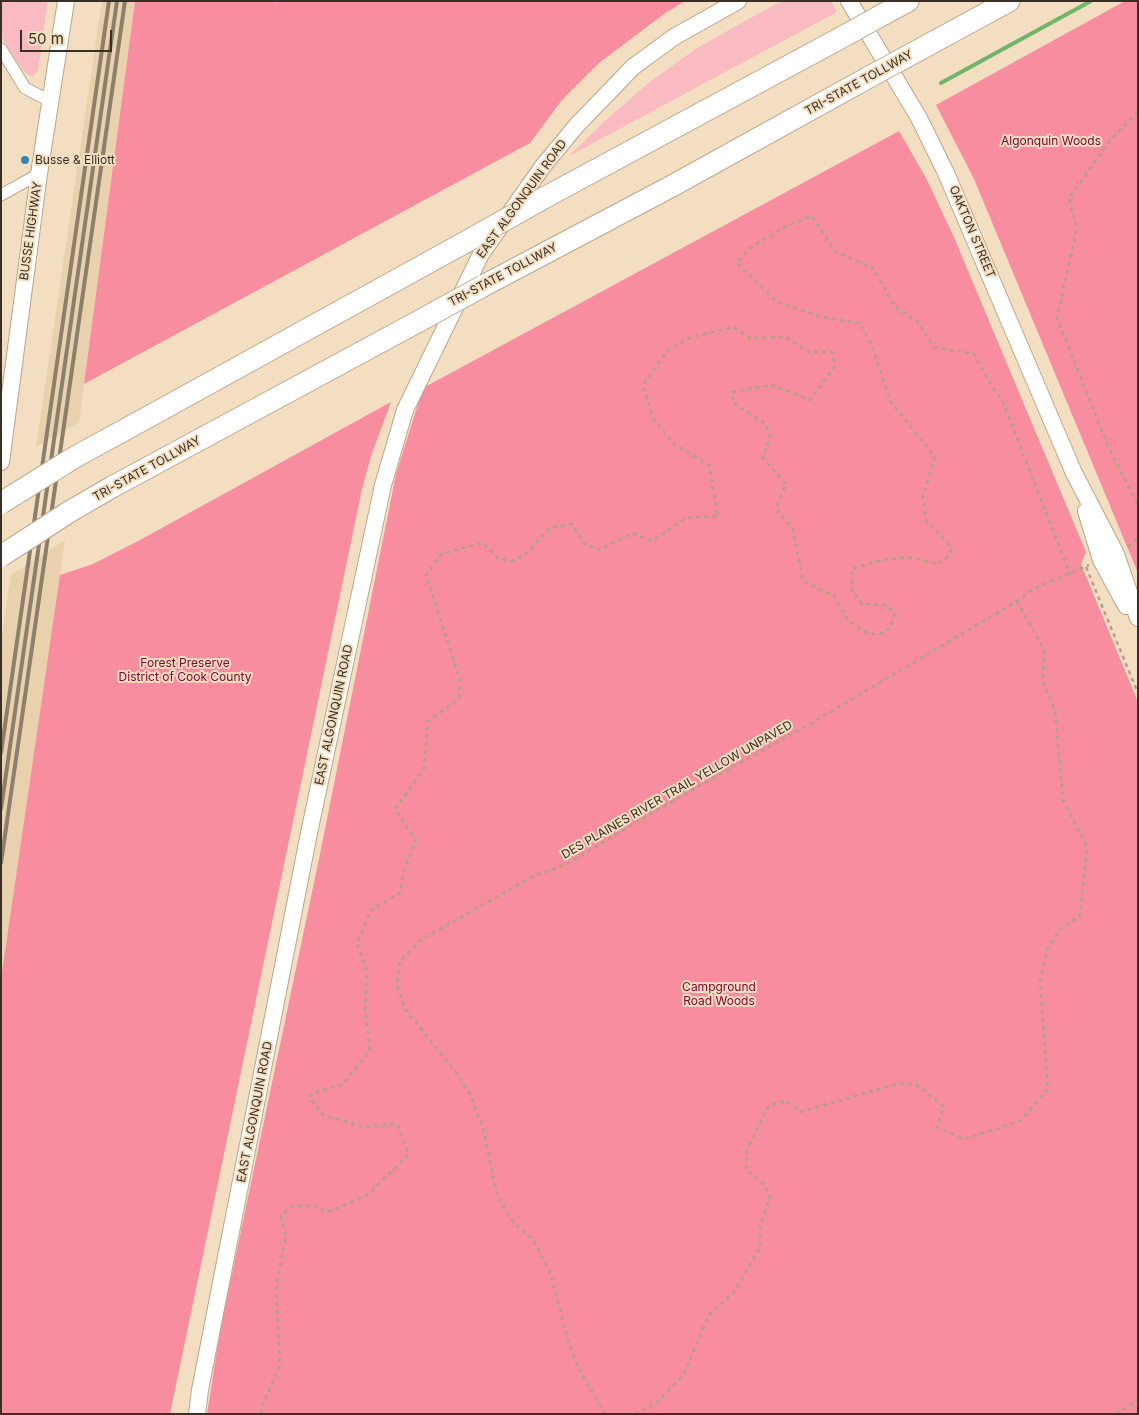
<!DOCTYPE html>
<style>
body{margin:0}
#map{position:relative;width:1139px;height:1415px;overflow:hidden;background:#f3dec1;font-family:Inter,sans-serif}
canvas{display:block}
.frame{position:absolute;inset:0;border:2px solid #383025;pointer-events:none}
.scale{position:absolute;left:20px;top:30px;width:92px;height:22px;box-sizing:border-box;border:2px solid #383025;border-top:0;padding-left:6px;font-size:15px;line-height:18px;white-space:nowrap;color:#383025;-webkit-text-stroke:4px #f3dec1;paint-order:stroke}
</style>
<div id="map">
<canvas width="1139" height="1415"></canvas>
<div class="frame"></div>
<div class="scale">50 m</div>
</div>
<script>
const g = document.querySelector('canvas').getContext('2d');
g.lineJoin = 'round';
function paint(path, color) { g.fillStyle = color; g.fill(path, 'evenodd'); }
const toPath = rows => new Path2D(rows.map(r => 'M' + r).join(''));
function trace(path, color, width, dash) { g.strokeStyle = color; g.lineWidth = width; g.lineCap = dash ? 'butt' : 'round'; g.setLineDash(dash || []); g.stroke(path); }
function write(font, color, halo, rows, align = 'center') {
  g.font = font + ' Inter,sans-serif'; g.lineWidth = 4; g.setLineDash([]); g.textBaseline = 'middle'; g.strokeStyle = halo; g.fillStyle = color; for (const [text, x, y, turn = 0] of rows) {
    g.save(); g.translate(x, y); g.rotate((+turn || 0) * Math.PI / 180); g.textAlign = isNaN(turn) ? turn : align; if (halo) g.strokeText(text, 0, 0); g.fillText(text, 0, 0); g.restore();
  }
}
paint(toPath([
 [102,1,135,1,79,422,36,447],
 [65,540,59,583,1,981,1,640,11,575]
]), '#ead1ae');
paint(toPath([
 [1,1,48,1,38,71,32,77,23,71,1,36],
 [781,1,831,1,837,12,569,156,606,120,647,84,697,48]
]), '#f9bac2');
paint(toPath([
 [135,1,275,1,276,3,280,1,685,1,664,14,599,63,562,100,530,143,84,384],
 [1125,1,1138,1,1138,573,974,179,936,105],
 [899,131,926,178,953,235,1086,552,1081,564,1138,702,1138,1414,207,1414,220,1331,320,854,396,474,423,388],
 [391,402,371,456,362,489,170,1414,1,1414,1,979,60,575,93,564,140,540]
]), '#f78d9e');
trace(toPath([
 [941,83,1091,1]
]), '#70b669', 4);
const minor = toPath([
 [1,49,25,88,50,101],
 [1,195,39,174]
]);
const secondary = toPath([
 [849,1,919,118,946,173,1074,473,1116,554,1138,618],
 [1,462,39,174,66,1],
 [1086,511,1101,560,1126,606],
 [197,1414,200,1390,309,833,383,485,405,410,481,254,543,166,577,125,633,67,674,37,738,1]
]);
const motorway = toPath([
 [882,15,908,1],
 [906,57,1009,1],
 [542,199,846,35],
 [483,286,672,186,871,76],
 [119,433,462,244],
 [112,487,421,320]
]);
trace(minor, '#baa68b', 13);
trace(secondary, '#baa68b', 18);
trace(motorway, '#baa68b', 23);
trace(toPath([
 [1138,112,1111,139,1069,198,1077,228,1057,318,1108,446,1138,505],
 [1128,547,1138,538],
 [1086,567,1138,693],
 [262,1414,261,1409,280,1365,276,1288,286,1236,281,1216,292,1206,314,1206,328,1212,369,1194,409,1154,397,1124,365,1127,323,1115,309,1097,319,1091,342,1085,370,1050,365,1009,367,972,357,943,371,910,400,893,404,871,416,840,395,809,424,769,428,721,459,699,460,679,426,575,441,554,482,543,498,558,512,561,526,554,549,528,572,524,584,543,598,550,633,533,652,541,686,518,718,516,709,465,674,444,653,418,643,385,669,349,692,337,733,327,750,338,786,337,808,352,832,352,835,366,810,400,771,385,732,392,733,403,766,424,770,435,763,458,786,484,776,508,793,529,803,581,834,596,848,620,865,632,878,635,890,628,895,613,885,605,862,604,852,590,852,569,877,561,908,557,937,564,946,559,952,548,926,520,923,496,935,457,891,402,871,344,860,323,822,317,777,302,737,263,747,250,787,226,812,216,835,251,873,268,894,306,918,322,934,347,974,354,989,381,1003,402,1070,574],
 [605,1414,578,1367,569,1343,550,1272,533,1240,513,1222,497,1195,483,1128,470,1094,455,1071,405,1009,397,985,400,961,422,939,532,877,567,864,667,804,810,724,1017,601,1033,589,1089,565],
 [635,1414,656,1403,683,1376,709,1315,734,1292,760,1248,760,1225,770,1198,765,1185,746,1169,747,1150,769,1105,786,1101,801,1112,900,1083,917,1085,944,1107,937,1127,964,1139,1020,1121,1048,1090,1040,981,1047,950,1060,929,1080,916,1087,847,1063,800,1055,711,1043,682,1044,650,1017,601],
 [1116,1414,1138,1400]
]), '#b1a18a', 2.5, [4, 4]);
trace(minor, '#fff', 11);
trace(secondary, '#fff', 16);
trace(motorway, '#fff', 21);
trace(toPath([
 [1,753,109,1],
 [1,809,117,1],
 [1,863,125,1]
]), '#8b7e6b', 4);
const motorwayBridge = toPath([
 [846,35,882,15],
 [871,76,906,57],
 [462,244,542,199],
 [421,320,483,286],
 [1,503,75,457,119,433],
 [1,556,69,512,112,487]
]);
trace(motorwayBridge, '#baa68b', 23, []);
trace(motorwayBridge, '#fff', 21);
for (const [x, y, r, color] of [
 [25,160,5,"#3784b7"]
]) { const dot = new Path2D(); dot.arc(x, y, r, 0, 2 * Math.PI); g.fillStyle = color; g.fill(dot); trace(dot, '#f3dec1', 2); }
write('12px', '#383025', '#f3dec1', [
 ["TRI-STATE TOLLWAY",859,83,-29],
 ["EAST ALGONQUIN ROAD",522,199,-54],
 ["BUSSE HIGHWAY",31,231,-82],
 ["OAKTON STREET",972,232,67],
 ["TRI-STATE TOLLWAY",503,275,-28],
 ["TRI-STATE TOLLWAY",147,469,-29],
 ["EAST ALGONQUIN ROAD",334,715,-78],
 ["DES PLAINES RIVER TRAIL YELLOW UNPAVED",677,790,-30],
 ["EAST ALGONQUIN ROAD",255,1112,-79]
]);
write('12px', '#890334', '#f3dec1', [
 ["Algonquin Woods",1051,141],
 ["Forest Preserve",185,663],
 ["District of Cook County",185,677],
 ["Campground",719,987],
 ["Road Woods",719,1001]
]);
write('12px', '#383025', '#f3dec1', [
 ["Busse & Elliott",35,160]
], 'left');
</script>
